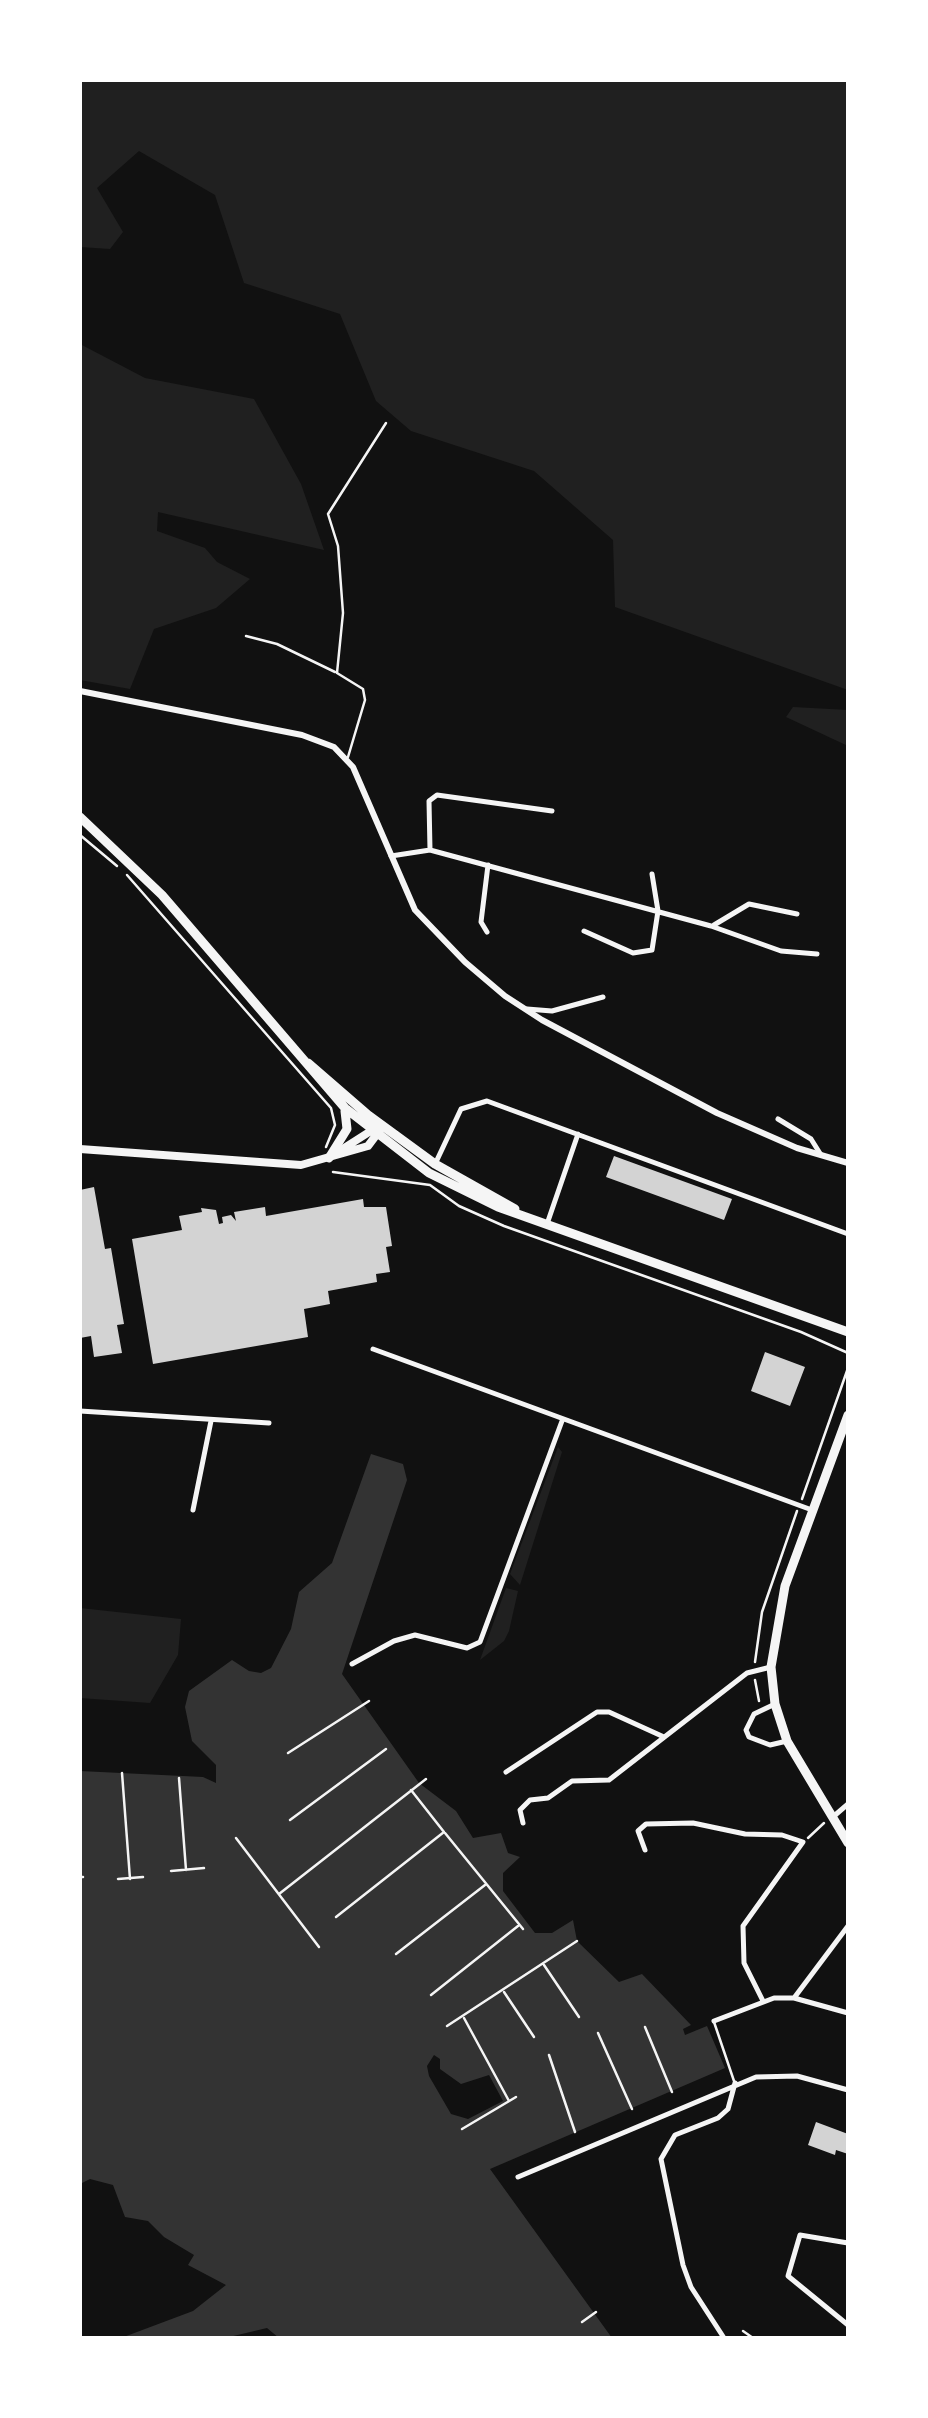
<!DOCTYPE html>
<style>
body{margin:0}
#map{position:relative;width:928px;height:2418px;overflow:hidden;background:#111;font-family:Rubik,sans-serif}
canvas{display:block}
.frame{position:absolute;inset:0;border:82px solid #fff;pointer-events:none}
</style>
<div id="map">
<canvas width="928" height="2418"></canvas>
<div class="frame"></div>
</div>
<script>
const g = document.querySelector('canvas').getContext('2d');
g.lineJoin = 'round';
function paint(path, color) { g.fillStyle = color; g.fill(path, 'evenodd'); }
const toPath = rows => new Path2D(rows.map(r => 'M' + r).join(''));
function trace(path, color, width, dash) { g.strokeStyle = color; g.lineWidth = width; g.lineCap = dash ? 'butt' : 'round'; g.setLineDash(dash || []); g.stroke(path); }
paint(toPath([
 [80,80,848,80,848,690,615,607,613,540,534,471,411,431,376,401,340,314,244,283,215,195,139,151,97,188,123,232,110,249,80,247],
 [80,344,145,378,254,399,301,484,324,550,158,512,157,531,205,548,217,562,250,579,216,608,154,629,130,689,80,680],
 [793,707,848,710,848,746,786,717],
 [558,1447,562,1452,520,1585,510,1574],
 [506,1588,518,1591,509,1631,504,1641,480,1660],
 [80,1608,181,1619,178,1655,150,1703,80,1698]
]), '#202020');
paint(toPath([
 [371,1454,403,1464,407,1480,342,1674,419,1783,456,1811,473,1838,501,1833,508,1853,520,1857,503,1873,503,1891,535,1933,552,1933,573,1920,577,1941,619,1982,642,1974,667,2000,691,2025,683,2029,685,2035,707,2026,725,2068,490,2169,612,2338,279,2338,267,2328,225,2338,121,2338,193,2311,226,2285,188,2265,194,2255,164,2237,148,2221,125,2217,113,2185,90,2179,80,2184,80,1771,203,1777,216,1783,216,1765,192,1741,185,1707,189,1691,232,1660,249,1671,261,1673,271,1668,291,1629,299,1592,332,1563],
 [434,2055,440,2059,440,2069,461,2084,489,2075,503,2101,468,2119,451,2114,429,2076,427,2066]
]), '#333');
paint(toPath([
 [614,1156,732,1199,724,1220,606,1177],
 [94,1187,105,1249,111,1248,124,1324,117,1325,122,1353,94,1357,91,1336,80,1338,80,1190],
 [363,1199,364,1207,386,1207,392,1246,386,1247,390,1272,376,1274,377,1282,328,1291,330,1304,304,1309,308,1337,153,1364,132,1239,182,1230,179,1216,202,1212,201,1208,216,1210,219,1224,223,1223,222,1217,231,1215,236,1221,234,1212,265,1207,266,1216],
 [765,1352,805,1367,790,1406,751,1391],
 [816,2122,848,2134,848,2154,836,2150,835,2155,808,2145]
]), '#d3d3d3');
trace(toPath([
 [80,835,117,866],
 [127,875,331,1108,335,1125,326,1147],
 [333,1172,430,1185,459,1206,504,1226,801,1332,848,1353],
 [802,1499,848,1368],
 [755,1662,762,1612,797,1511],
 [755,1680,759,1701],
 [288,1753,369,1701],
 [122,1773,130,1879],
 [179,1778,186,1870],
 [290,1820,386,1749],
 [445,1833,523,1929],
 [236,1838,319,1947],
 [808,1838,824,1823],
 [171,1871,204,1868],
 [80,1877,83,1877],
 [118,1879,143,1877],
 [279,1894,426,1779],
 [336,1917,444,1832,411,1790],
 [396,1954,485,1885],
 [544,1965,579,2017],
 [504,1992,534,2037],
 [431,1995,518,1926],
 [464,2018,509,2101],
 [447,2026,577,1941],
 [645,2027,672,2092],
 [598,2033,632,2109],
 [549,2055,575,2132],
 [462,2129,516,2097],
 [582,2322,596,2312]
]), '#f5f5f5', 2.5);
trace(toPath([
 [246,636,277,644,335,672],
 [348,757,365,700,363,689,337,673,343,613,338,546,328,514,386,423],
 [714,2022,734,2081],
 [743,2331,753,2338]
]), '#f5f5f5', 2.5);
trace(toPath([
 [430,850,429,801,437,795,552,811],
 [391,856,430,850,711,926,781,951,817,954],
 [714,925,749,904,797,914],
 [584,931,633,953,652,950,658,911,652,874],
 [487,932,481,922,488,865],
 [527,1009,552,1011,603,997],
 [778,1119,811,1139,821,1155],
 [437,1160,461,1109,487,1101,848,1234],
 [547,1224,578,1134],
 [373,1349,812,1510],
 [80,1411,269,1423],
 [193,1510,211,1421],
 [352,1664,394,1641,415,1635,467,1648,480,1642,562,1421],
 [775,1704,754,1714,746,1730,749,1737,770,1745,787,1741],
 [506,1772,597,1712,609,1712,664,1737],
 [834,1816,848,1804],
 [523,1823,520,1810,530,1800,548,1798,572,1781,609,1780,747,1673,771,1667],
 [645,1850,638,1831,646,1824,693,1823,745,1834,782,1835,803,1842,743,1926,744,1963,763,2001],
 [794,1998,848,1926],
 [714,2021,774,1998,794,1998,848,2013],
 [518,2177,756,2077,797,2076,848,2090],
 [848,2243,800,2235,788,2276,848,2325],
 [724,2338,691,2287,683,2265,661,2159,675,2135,718,2118,728,2109,735,2083]
]), '#f5f5f5', 5);
trace(toPath([
 [80,691,302,735,334,747,353,767,415,910,465,962,505,996,542,1020,717,1113,797,1148,848,1163]
]), '#f5f5f5', 6);
trace(toPath([
 [80,1149,301,1165,368,1146,380,1130],
 [330,1157,377,1127]
]), '#f5f5f5', 8);
trace(toPath([
 [80,817,162,895,345,1108,429,1173,498,1207,848,1332],
 [308,1063,368,1115,435,1164,515,1209],
 [329,1158,347,1129,345,1111],
 [848,1415,785,1586,771,1667,775,1704,787,1741,848,1843]
]), '#f5f5f5', 9);
</script>
